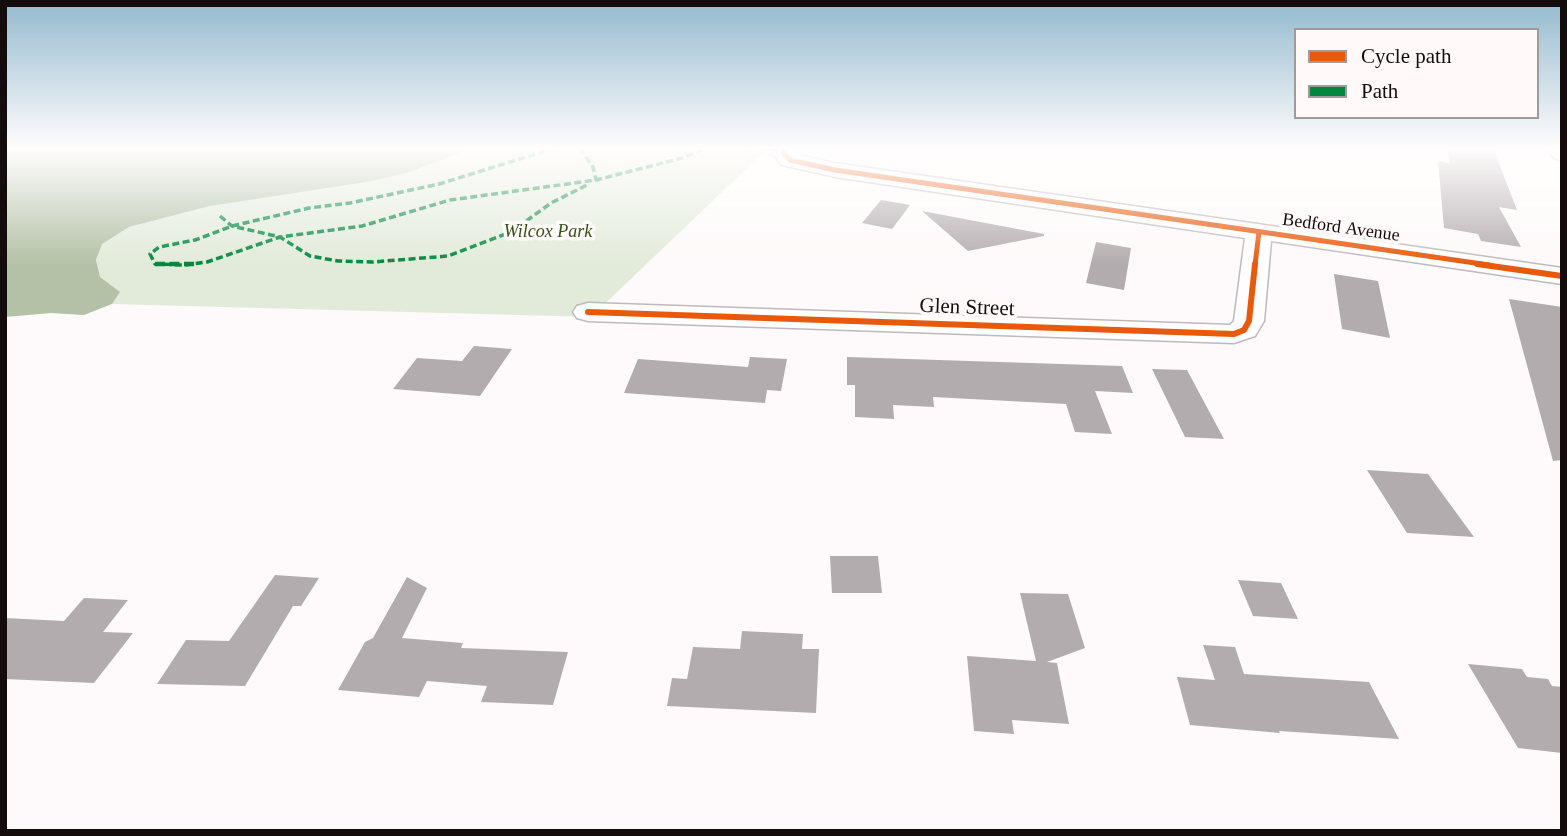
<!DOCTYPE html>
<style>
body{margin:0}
#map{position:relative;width:1567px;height:836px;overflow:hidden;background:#fefafb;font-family:Georgia,serif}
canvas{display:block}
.frame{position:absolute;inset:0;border:7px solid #140b0d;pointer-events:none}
.legend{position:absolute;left:1294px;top:28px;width:245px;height:91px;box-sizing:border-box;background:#fff9fa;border:2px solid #a19a9b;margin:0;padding:9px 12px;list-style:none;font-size:21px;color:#140b0d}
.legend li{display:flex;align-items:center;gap:14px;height:35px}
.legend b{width:35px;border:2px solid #a19a9b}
</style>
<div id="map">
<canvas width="1567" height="836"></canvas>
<div class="frame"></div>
<ul class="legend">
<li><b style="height:9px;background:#e8590c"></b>Cycle path</li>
<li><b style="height:9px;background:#00873e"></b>Path</li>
</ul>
</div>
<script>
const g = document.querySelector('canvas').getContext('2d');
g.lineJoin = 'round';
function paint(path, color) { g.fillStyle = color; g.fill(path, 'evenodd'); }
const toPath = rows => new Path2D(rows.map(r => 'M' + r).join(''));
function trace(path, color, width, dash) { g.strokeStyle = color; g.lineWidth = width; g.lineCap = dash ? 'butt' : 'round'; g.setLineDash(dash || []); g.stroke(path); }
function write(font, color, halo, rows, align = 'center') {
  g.font = font + ' Georgia,serif'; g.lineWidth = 7; g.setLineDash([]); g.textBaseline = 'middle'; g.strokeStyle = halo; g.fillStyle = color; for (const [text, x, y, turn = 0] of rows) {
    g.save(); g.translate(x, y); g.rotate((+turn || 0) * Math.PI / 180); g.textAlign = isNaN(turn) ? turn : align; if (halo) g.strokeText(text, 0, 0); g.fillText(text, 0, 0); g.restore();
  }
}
paint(toPath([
 [473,148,768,148,591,317,112,304,119,292,100,277,96,261,101,244,129,227,210,206,406,172]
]), '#e2ebda');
paint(toPath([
 [5,148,473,148,406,173,372,181,210,206,129,227,102,244,96,260,100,277,120,292,112,304,84,315,51,313,5,317]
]), '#b3c1a6');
paint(toPath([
 [1448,148,1493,148,1517,210,1499,207,1521,247,1481,241,1478,234,1444,228,1438,161,1449,163],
 [881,200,910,205,892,229,862,223],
 [922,211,1044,234,1044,236,968,251],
 [1096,242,1131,248,1124,290,1086,283],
 [1334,274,1378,281,1390,338,1342,329],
 [1509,299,1562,307,1562,460,1553,461],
 [474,346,512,349,480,396,393,389,417,358,462,361],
 [750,357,787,359,781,391,767,390,765,403,624,393,638,359,748,367],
 [847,357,1122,366,1133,393,1095,391,1112,434,1075,432,1066,404,933,397,934,407,893,405,894,419,855,417,855,385,847,385],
 [1152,369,1187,370,1224,439,1185,437],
 [1367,470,1428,474,1474,537,1407,533],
 [830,556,878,556,882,593,832,593],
 [275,575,319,578,301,606,293,606,245,686,157,684,186,640,229,641],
 [407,577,427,588,402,638,463,643,461,648,568,652,553,705,481,702,487,686,427,681,419,697,338,690,365,642,373,638],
 [1238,580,1281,583,1298,619,1253,616],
 [1020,593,1068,594,1085,648,1047,662,1057,663,1069,724,1012,720,1014,734,974,731,967,656,1036,661],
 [84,598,128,600,103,632,133,633,94,683,5,679,5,618,64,621],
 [742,631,803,634,802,649,819,649,816,713,667,706,672,678,687,679,693,647,740,649],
 [1203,645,1235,647,1244,674,1369,682,1399,739,1279,731,1280,733,1190,725,1177,677,1215,680],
 [1468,664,1522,669,1527,677,1548,679,1552,686,1562,687,1562,753,1518,748]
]), '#b3acaf');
const street = toPath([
 [772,148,794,148,798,155,835,163,1562,268,1562,284,1271,241,1264,321,1255,336,1234,343,588,321,577,318,573,312,577,306,588,303,1230,325,1234,321,1245,238,835,177,782,165,773,154,772,148]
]);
const secondary = toPath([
 [1547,148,1562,148,1562,160,1554,158,1547,148]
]);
trace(street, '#bfb9ba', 3);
trace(secondary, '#bfb9ba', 4);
paint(street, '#fffefe');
paint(secondary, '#fffefe');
trace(toPath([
 [555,148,439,184,350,203,309,208,232,226,195,240,159,247,150,254,155,264,185,265,207,262,280,237,362,226,450,200,596,180,682,158,707,148],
 [580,148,593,167,596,180],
 [743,148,752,148],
 [760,148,783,150],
 [220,216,232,226,280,237,310,256,338,261,373,262,448,256,511,232,551,203,587,185]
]), '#00873e', 3.5, [7, 3.5]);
trace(toPath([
 [155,264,196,264]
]), '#00873e', 4.5, [10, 4.5]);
trace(toPath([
 [783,148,784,154,790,160,835,170,1489,265],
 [1255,265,1259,232]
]), '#e8590c', 5);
trace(toPath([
 [1477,264,1562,276],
 [588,312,1234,334,1244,330,1249,321,1255,264]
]), '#e8590c', 6);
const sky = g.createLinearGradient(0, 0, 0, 265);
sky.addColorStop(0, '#93b9ce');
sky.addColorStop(0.56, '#fffdfd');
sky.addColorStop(1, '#fffdfd00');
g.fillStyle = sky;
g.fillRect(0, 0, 1567, 265);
write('18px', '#140b0d', '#fff9fa', [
 ["Bedford Avenue",1341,228,8]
]);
write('italic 18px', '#335015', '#fff9fa', [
 ["Wilcox Park",548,232]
]);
write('21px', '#140b0d', '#fff9fa', [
 ["Glen Street",967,308,2]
]);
</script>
